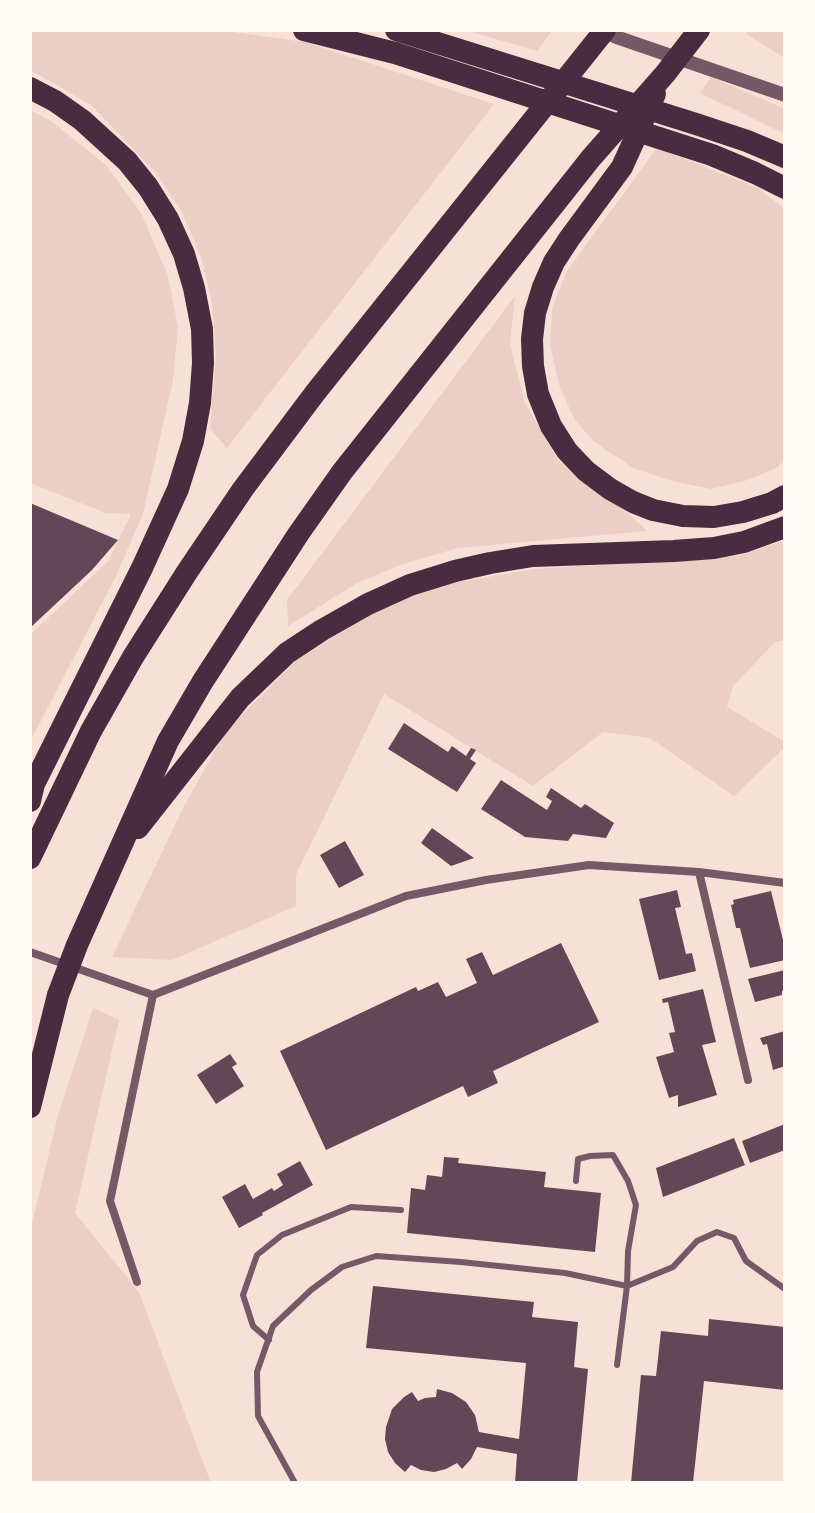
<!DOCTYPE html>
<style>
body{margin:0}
#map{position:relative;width:815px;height:1513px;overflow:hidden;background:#f7e1d7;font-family:Lato,sans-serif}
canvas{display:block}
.frame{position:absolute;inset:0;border:32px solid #fffaf5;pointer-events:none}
</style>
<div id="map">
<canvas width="815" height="1513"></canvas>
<div class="frame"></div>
</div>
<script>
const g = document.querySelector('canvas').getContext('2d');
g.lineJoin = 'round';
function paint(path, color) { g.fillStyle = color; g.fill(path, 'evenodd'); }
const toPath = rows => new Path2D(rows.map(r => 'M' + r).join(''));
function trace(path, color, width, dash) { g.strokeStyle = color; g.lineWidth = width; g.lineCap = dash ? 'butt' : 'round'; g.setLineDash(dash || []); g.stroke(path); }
paint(toPath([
 [219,30,305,42,494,104,227,448,210,429,216,353,212,303,202,260,182,212,155,172,91,105,37,74,30,71,30,31],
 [465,30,553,30,537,51],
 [748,30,785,30,785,58,746,34],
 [711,77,785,109,785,134,700,93],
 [30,110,51,121,106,165,142,215,168,276,178,327,173,380,143,514,116,576,30,742,30,635,108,561,131,514,106,513,30,483],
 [657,148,758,188,785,209,785,460,776,468,748,480,711,489,672,481,633,468,593,441,575,420,560,388,550,346,552,309,566,272],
 [515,296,510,344,525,403,558,460,631,516,647,531,458,548,403,564,357,583,288,626,287,600],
 [785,540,785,640,775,642,733,686,727,707,785,742,785,747,734,796,650,738,603,732,533,786,384,694,296,875,296,906,172,960,112,957,184,806,226,731,298,659,384,606,452,583,534,569,739,556],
 [93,1008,119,1020,75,1213,139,1292,211,1483,30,1483,30,1232,58,1115]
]), '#ebcfc5');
paint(toPath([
 [30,503,118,540,92,570,30,628],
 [404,723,448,752,452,746,466,756,471,748,476,750,470,759,476,763,457,792,388,749],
 [501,780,547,810,552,801,546,797,551,788,581,808,585,804,614,823,606,838,573,834,568,841,525,837,481,809],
 [432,828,474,858,451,866,421,843],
 [345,841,364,875,339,888,320,855],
 [677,890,681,907,675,908,686,954,692,953,696,971,659,980,639,899],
 [771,891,785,948,785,960,750,968,740,928,736,928,731,905,734,904,733,900],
 [561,943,599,1022,493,1071,498,1083,468,1097,463,1086,326,1150,280,1051,416,987,418,991,438,982,446,997,477,983,466,959,482,952,493,975],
 [785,970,785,990,782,991,782,995,755,1002,748,979],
 [703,989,716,1042,702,1045,717,1095,678,1107,678,1095,669,1098,656,1057,674,1052,669,1033,675,1032,668,1002,663,1003,662,999],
 [785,1031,785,1066,773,1070,767,1044,763,1045,760,1038],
 [230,1054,237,1064,232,1067,244,1086,216,1104,197,1075],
 [785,1124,785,1150,750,1163,742,1141],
 [734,1138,745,1165,663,1197,656,1168],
 [444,1157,459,1158,458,1163,546,1172,544,1187,601,1193,595,1252,407,1233,411,1188,425,1190,427,1175,442,1177],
 [300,1161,313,1185,262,1213,263,1215,239,1228,222,1197,245,1184,253,1199,272,1188,274,1191,283,1185,277,1174],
 [373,1286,534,1302,532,1317,578,1322,574,1367,588,1369,577,1483,515,1483,517,1454,477,1447,471,1459,462,1469,457,1463,446,1469,434,1472,421,1470,411,1465,405,1472,395,1463,388,1452,385,1439,386,1427,392,1409,404,1397,412,1392,418,1401,425,1398,436,1397,437,1389,452,1393,466,1402,475,1415,479,1432,519,1439,526,1363,366,1348],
 [709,1319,785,1327,785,1390,704,1381,693,1483,631,1483,641,1375,656,1376,661,1331,708,1336]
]), '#644757');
trace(toPath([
 [576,1181,578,1159,590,1156,613,1155,628,1181,636,1205,628,1251,627,1286,617,1365],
 [269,1340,253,1326,243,1295,257,1255,282,1235,351,1207,401,1210],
 [295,1483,258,1416,257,1372,273,1326,311,1290,342,1267,376,1256,461,1262,565,1273,627,1286,673,1267,697,1241,717,1232,734,1238,746,1261,785,1289]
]), '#755966', 6);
trace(toPath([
 [699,872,748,1080],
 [30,952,153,995],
 [137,1282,110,1201,153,995,406,896,486,880,589,865,699,872,785,883]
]), '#755966', 8);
trace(toPath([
 [601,30,619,38,785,95]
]), '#755966', 14);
trace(toPath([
 [304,30,395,53,712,155,755,173,785,188],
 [396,30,696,124,747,141,785,157],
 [30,88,55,101,82,120,127,161,148,187,168,219,184,254,194,288,202,329,203,363,200,403,193,441,178,489,142,568,34,784,30,801],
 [655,94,622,167,569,239,554,262,543,287,535,313,532,339,533,366,538,394,551,426,567,451,586,471,610,489,633,502,653,510,683,516,714,517,743,512,772,503,785,496],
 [138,828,240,698,287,653,322,630,368,604,410,585,455,571,490,563,533,556,674,551,714,548,744,542,785,527],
 [30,858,91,731,133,657,187,572,243,489,315,393,605,30],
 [30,1107,58,995,77,945,168,741,203,681,299,533,342,472,591,158,665,74,699,30]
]), '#4a2c40', 22);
</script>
